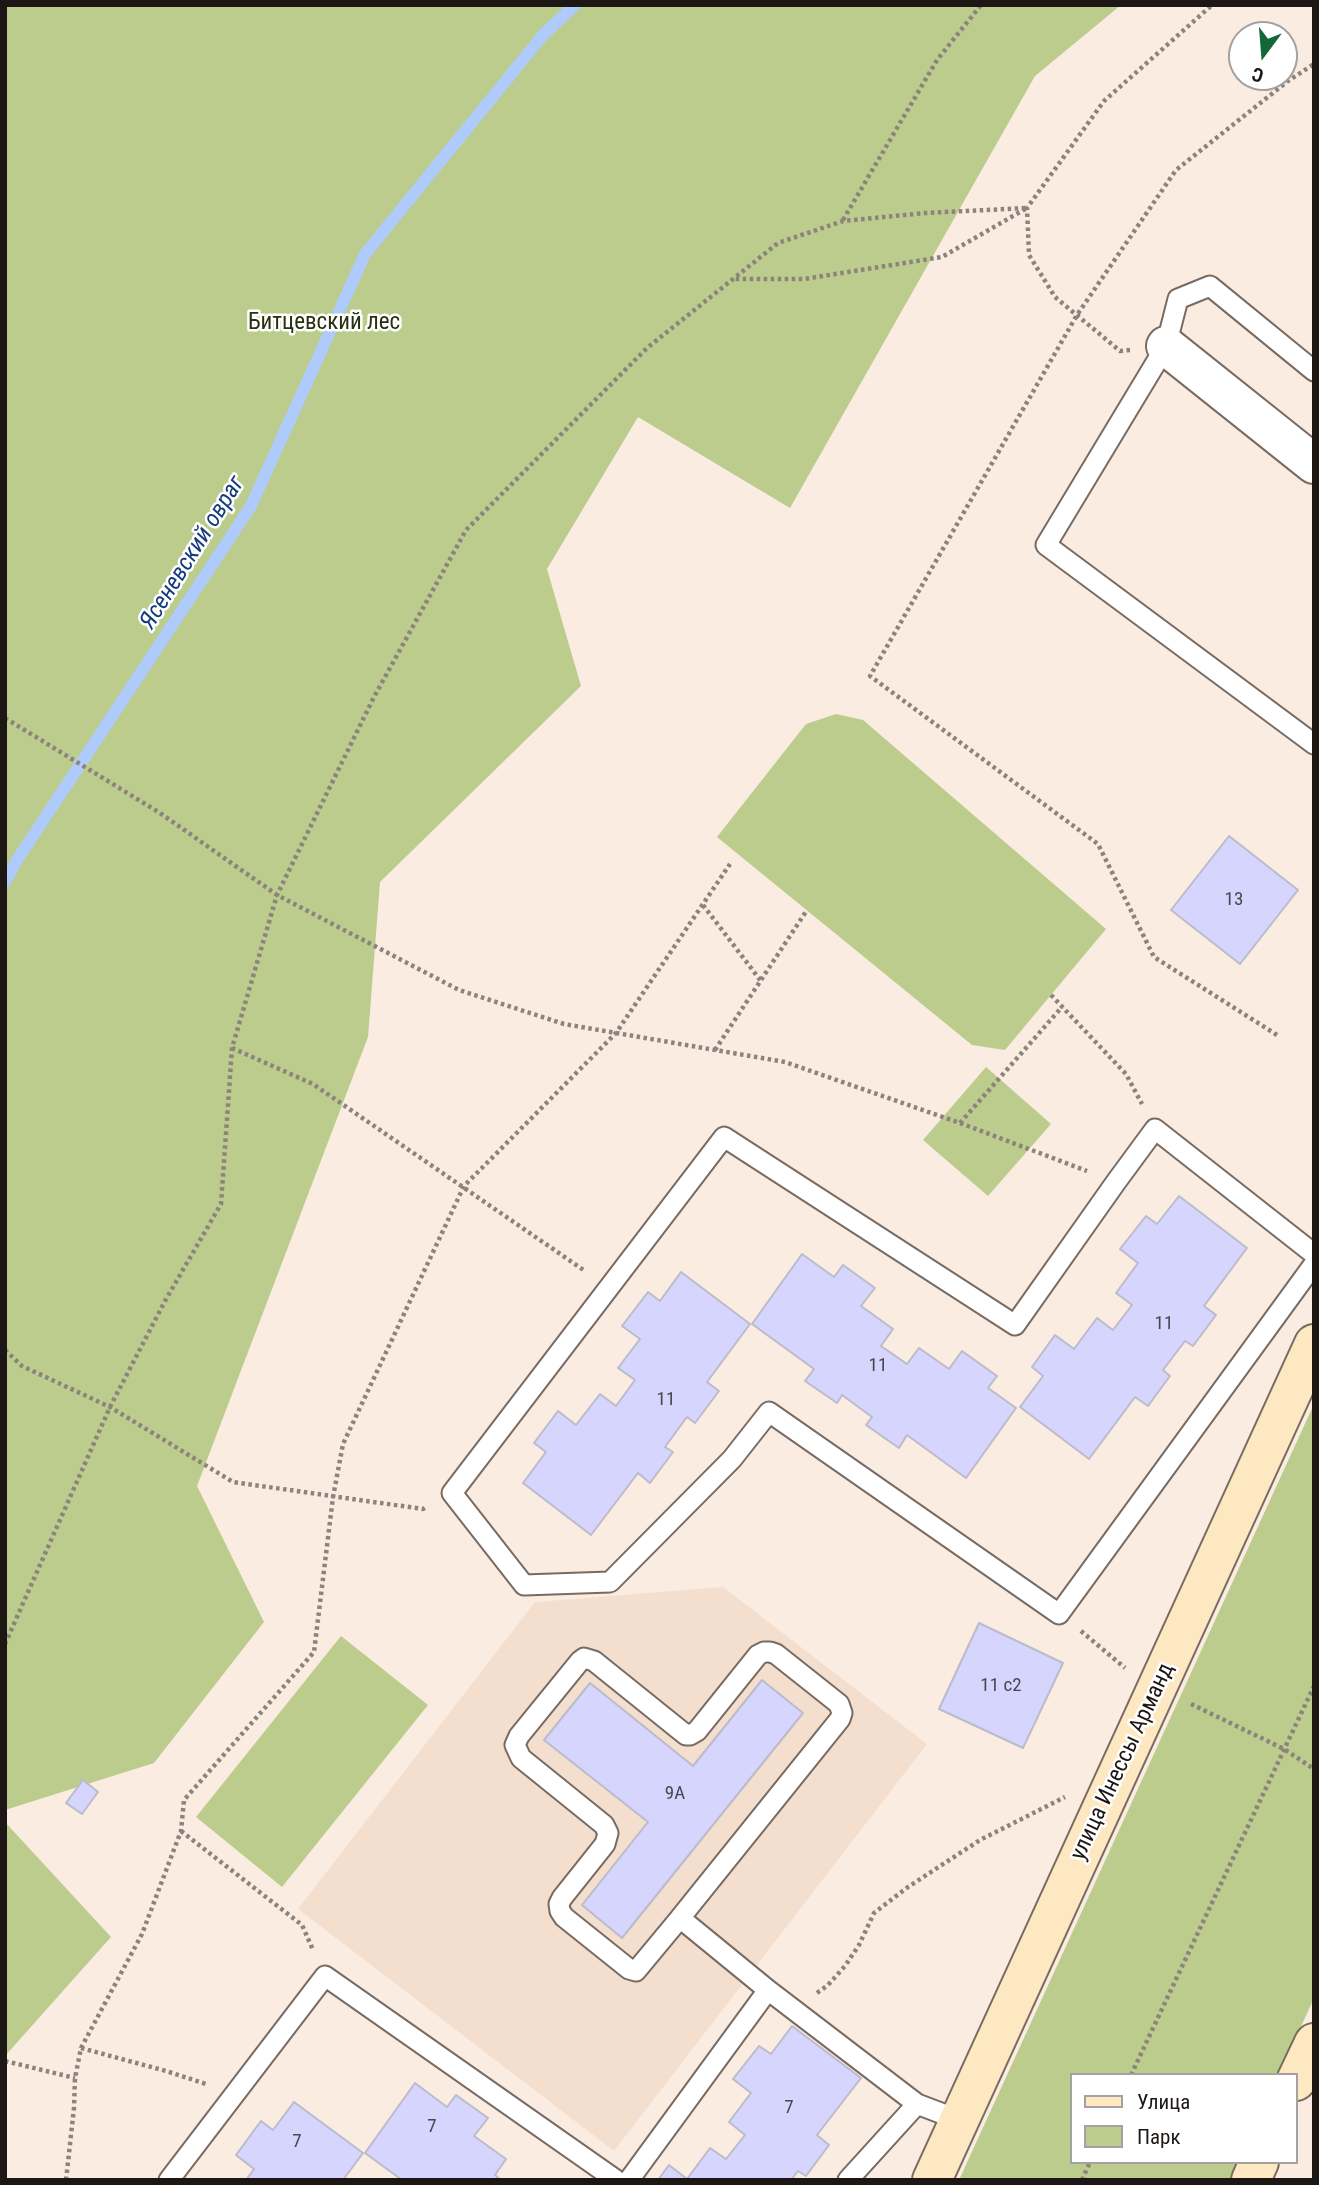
<!DOCTYPE html>
<meta charset="utf-8">
<style>
body{margin:0}
#map{position:relative;width:1319px;height:2185px;overflow:hidden;background:#fbece2;font-family:"Roboto Condensed",sans-serif}
canvas{display:block}
.frame{position:absolute;inset:0;border:7px solid #1c1714;pointer-events:none}
.legend{position:absolute;left:1070px;top:2073px;width:228px;height:91px;box-sizing:border-box;background:#fff;border:2px solid #a4a2a1;margin:0;padding:9px 12px;list-style:none;font-size:21px;color:#1c1714}
.legend li{display:flex;align-items:center;gap:14px;height:35px}
.legend b{width:35px;border:2px solid #a4a2a1}
.north{position:absolute;left:1228px;top:21px;width:70px;height:70px;box-sizing:border-box;background:#fff;border:2px solid #a4a2a1;border-radius:50%;rotate:196deg;font-size:19px;font-weight:700;line-height:28px;text-align:center;color:#1c1714}
.north::after{content:'';display:block;margin:auto;width:24px;height:32px;background:#13683a;clip-path:polygon(50% 0,100% 100%,50% 72%,0 100%)}
</style>
<div id="map">
<canvas width="1319" height="2185"></canvas>
<div class="frame"></div>
<ul class="legend">
<li><b style="height:9px;background:#fde8c1"></b>Улица</li>
<li><b style="height:19px;background:#bbcc8c"></b>Парк</li>
</ul>
<div class="north">С</div>
</div>
<script>
const g = document.querySelector('canvas').getContext('2d');
g.lineJoin = 'round';
function paint(path, color) { g.fillStyle = color; g.fill(path, 'evenodd'); }
const toPath = rows => new Path2D(rows.map(r => 'M' + r).join(''));
function trace(path, color, width, dash) { g.strokeStyle = color; g.lineWidth = width; g.lineCap = dash ? 'butt' : 'round'; g.setLineDash(dash || []); g.stroke(path); }
function write(font, color, halo, rows, align = 'center') {
  g.font = font + ' "Roboto Condensed",sans-serif'; g.lineWidth = 5; g.setLineDash([]); g.textBaseline = 'middle'; g.strokeStyle = halo; g.fillStyle = color; for (const [text, x, y, turn = 0] of rows) {
    g.save(); g.translate(x, y); g.rotate((+turn || 0) * Math.PI / 180); g.textAlign = isNaN(turn) ? turn : align; if (halo) g.strokeText(text, 0, 0); g.fillText(text, 0, 0); g.restore();
  }
}
paint(toPath([
 [723,1587,927,1744,614,2151,298,1909,535,1602]
]), '#f4dfcf');
paint(toPath([
 [5,5,1121,5,1035,76,790,508,638,417,547,569,581,686,380,882,368,1037,197,1486,264,1622,154,1763,5,1810],
 [836,714,863,720,1106,929,1005,1050,972,1045,717,837,806,724],
 [986,1067,1051,1124,988,1196,923,1140],
 [1314,1404,1314,1998,1279,2075,1072,2075,1072,2162,1238,2162,1230,2180,959,2180],
 [341,1636,428,1705,282,1887,196,1817],
 [5,1822,111,1937,5,2056]
]), '#bbcc8c');
trace(toPath([
 [5,882,17,860,251,506,365,254,543,35,575,5]
]), '#afcbfc', 12);
const building = toPath([
 [1229,836,1298,890,1240,964,1171,910,1229,836],
 [1179,1196,1247,1248,1204,1306,1216,1315,1193,1346,1185,1341,1163,1370,1170,1376,1148,1406,1135,1397,1089,1459,1020,1407,1043,1376,1032,1367,1055,1335,1074,1349,1097,1318,1113,1330,1132,1305,1116,1293,1138,1263,1120,1249,1146,1216,1157,1224,1179,1196],
 [802,1254,834,1277,843,1265,875,1288,861,1306,893,1329,881,1346,907,1364,919,1348,949,1369,962,1351,997,1376,988,1388,1016,1408,966,1478,907,1435,899,1448,866,1425,872,1417,842,1395,837,1403,805,1381,814,1369,752,1324,802,1254],
 [681,1272,750,1324,707,1382,719,1391,695,1423,687,1417,665,1447,673,1452,650,1483,638,1473,591,1535,523,1483,546,1452,534,1443,558,1411,576,1425,600,1394,616,1406,635,1380,618,1368,640,1339,622,1326,648,1292,660,1301,681,1272],
 [979,1623,1063,1663,1023,1748,939,1709,979,1623],
 [762,1680,803,1713,622,1938,582,1905,648,1822,544,1740,590,1683,693,1766,762,1680],
 [83,1780,98,1792,82,1814,66,1803,83,1780],
 [792,2026,861,2078,817,2135,829,2145,806,2176,798,2171,791,2180,658,2180,669,2165,687,2179,710,2148,726,2159,745,2135,729,2122,751,2093,733,2079,759,2046,771,2054,792,2026],
 [415,2083,447,2107,456,2095,488,2118,474,2136,506,2159,495,2175,501,2180,402,2180,365,2153,415,2083],
 [294,2102,363,2153,343,2180,246,2180,254,2169,236,2155,261,2121,273,2130,294,2102]
]);
paint(building, '#d5d5fe');
trace(building, '#bbbbca', 2);
const lane = toPath([
 [1314,371,1210,286,1178,299,1166,346,1046,545,1314,744],
 [1314,1254,1155,1129,1116,1182,1015,1325,724,1137,452,1493,524,1585,610,1582,732,1459,769,1412,1059,1614,1314,1264],
 [680,1918,636,1971,629,1969,564,1917,560,1911,559,1904,562,1898,605,1844,608,1833,604,1825,521,1758,515,1745,519,1736,580,1661,584,1658,594,1661,686,1735,690,1735,697,1731,758,1655,764,1652,770,1652,776,1654,839,1704,842,1713,840,1719,680,1918,768,1990,917,2104,959,2120],
 [169,2180,325,1976,616,2180],
 [629,2180,768,1990],
 [848,2180,917,2104]
]);
const street = toPath([
 [1166,346,1314,464]
]);
const secondary = toPath([
 [1296,2081,1314,2043],
 [932,2180,1314,1344],
 [1251,2180,1259,2162]
]);
trace(lane, '#786b62', 23);
trace(street, '#786b62', 42);
trace(secondary, '#786b62', 42);
trace(toPath([
 [843,220,937,60,981,5],
 [1130,350,1120,351,1055,297,1029,255,1027,208,1104,101,1212,5],
 [5,718,160,813,277,895,459,990,564,1024,785,1062,960,1123,1087,1171],
 [703,905,761,981],
 [1051,995,1126,1074,1142,1104],
 [1277,1035,1154,957,1098,844,870,676,1077,315,1176,170,1288,81,1314,64],
 [232,1048,313,1084,585,1271],
 [715,1050,807,910],
 [960,1123,1062,1007],
 [5,1350,22,1366,110,1407,233,1482,423,1509,426,1507],
 [1081,1631,1125,1668],
 [5,1644,110,1407,165,1301,221,1204,232,1048,277,895,374,697,466,530,647,348,778,243,843,221,925,213,1027,208,942,257,804,279,733,279],
 [1191,1704,1284,1749,1314,1769],
 [181,1831,302,1925,313,1950],
 [817,1993,828,1985,845,1966,859,1945,874,1913,908,1887,980,1840,1065,1797],
 [81,2048,166,2071,206,2084],
 [5,2061,75,2078],
 [1131,2075,1314,1686],
 [66,2180,74,2108,75,2078,81,2048,142,1934,181,1831,184,1800,314,1652,333,1497,343,1444,464,1186,616,1033,730,864],
 [1082,2180,1090,2162]
]), '#8d837d', 4.5, [3.5, 3.5]);
trace(lane, '#fff', 19);
trace(street, '#fff', 38);
trace(secondary, '#fde8c1', 38);
write('19px', '#4a464e', null, [
 ["13",1234,900],
 ["11",1164,1324],
 ["11",878,1366],
 ["11",666,1400],
 ["11 с2",1001,1686],
 ["9А",675,1794],
 ["7",789,2108],
 ["7",432,2127],
 ["7",297,2142]
]);
write('23px', '#293012', '#fff', [
 ["Битцевский лес",324,323]
]);
write('23px', '#1c1714', '#fff', [
 ["улица Инессы Арманд",1123,1762,-65]
]);
write('italic 24px', '#163a7f', '#fff', [
 ["Ясеневский овраг",193,553,-58]
]);
</script>
